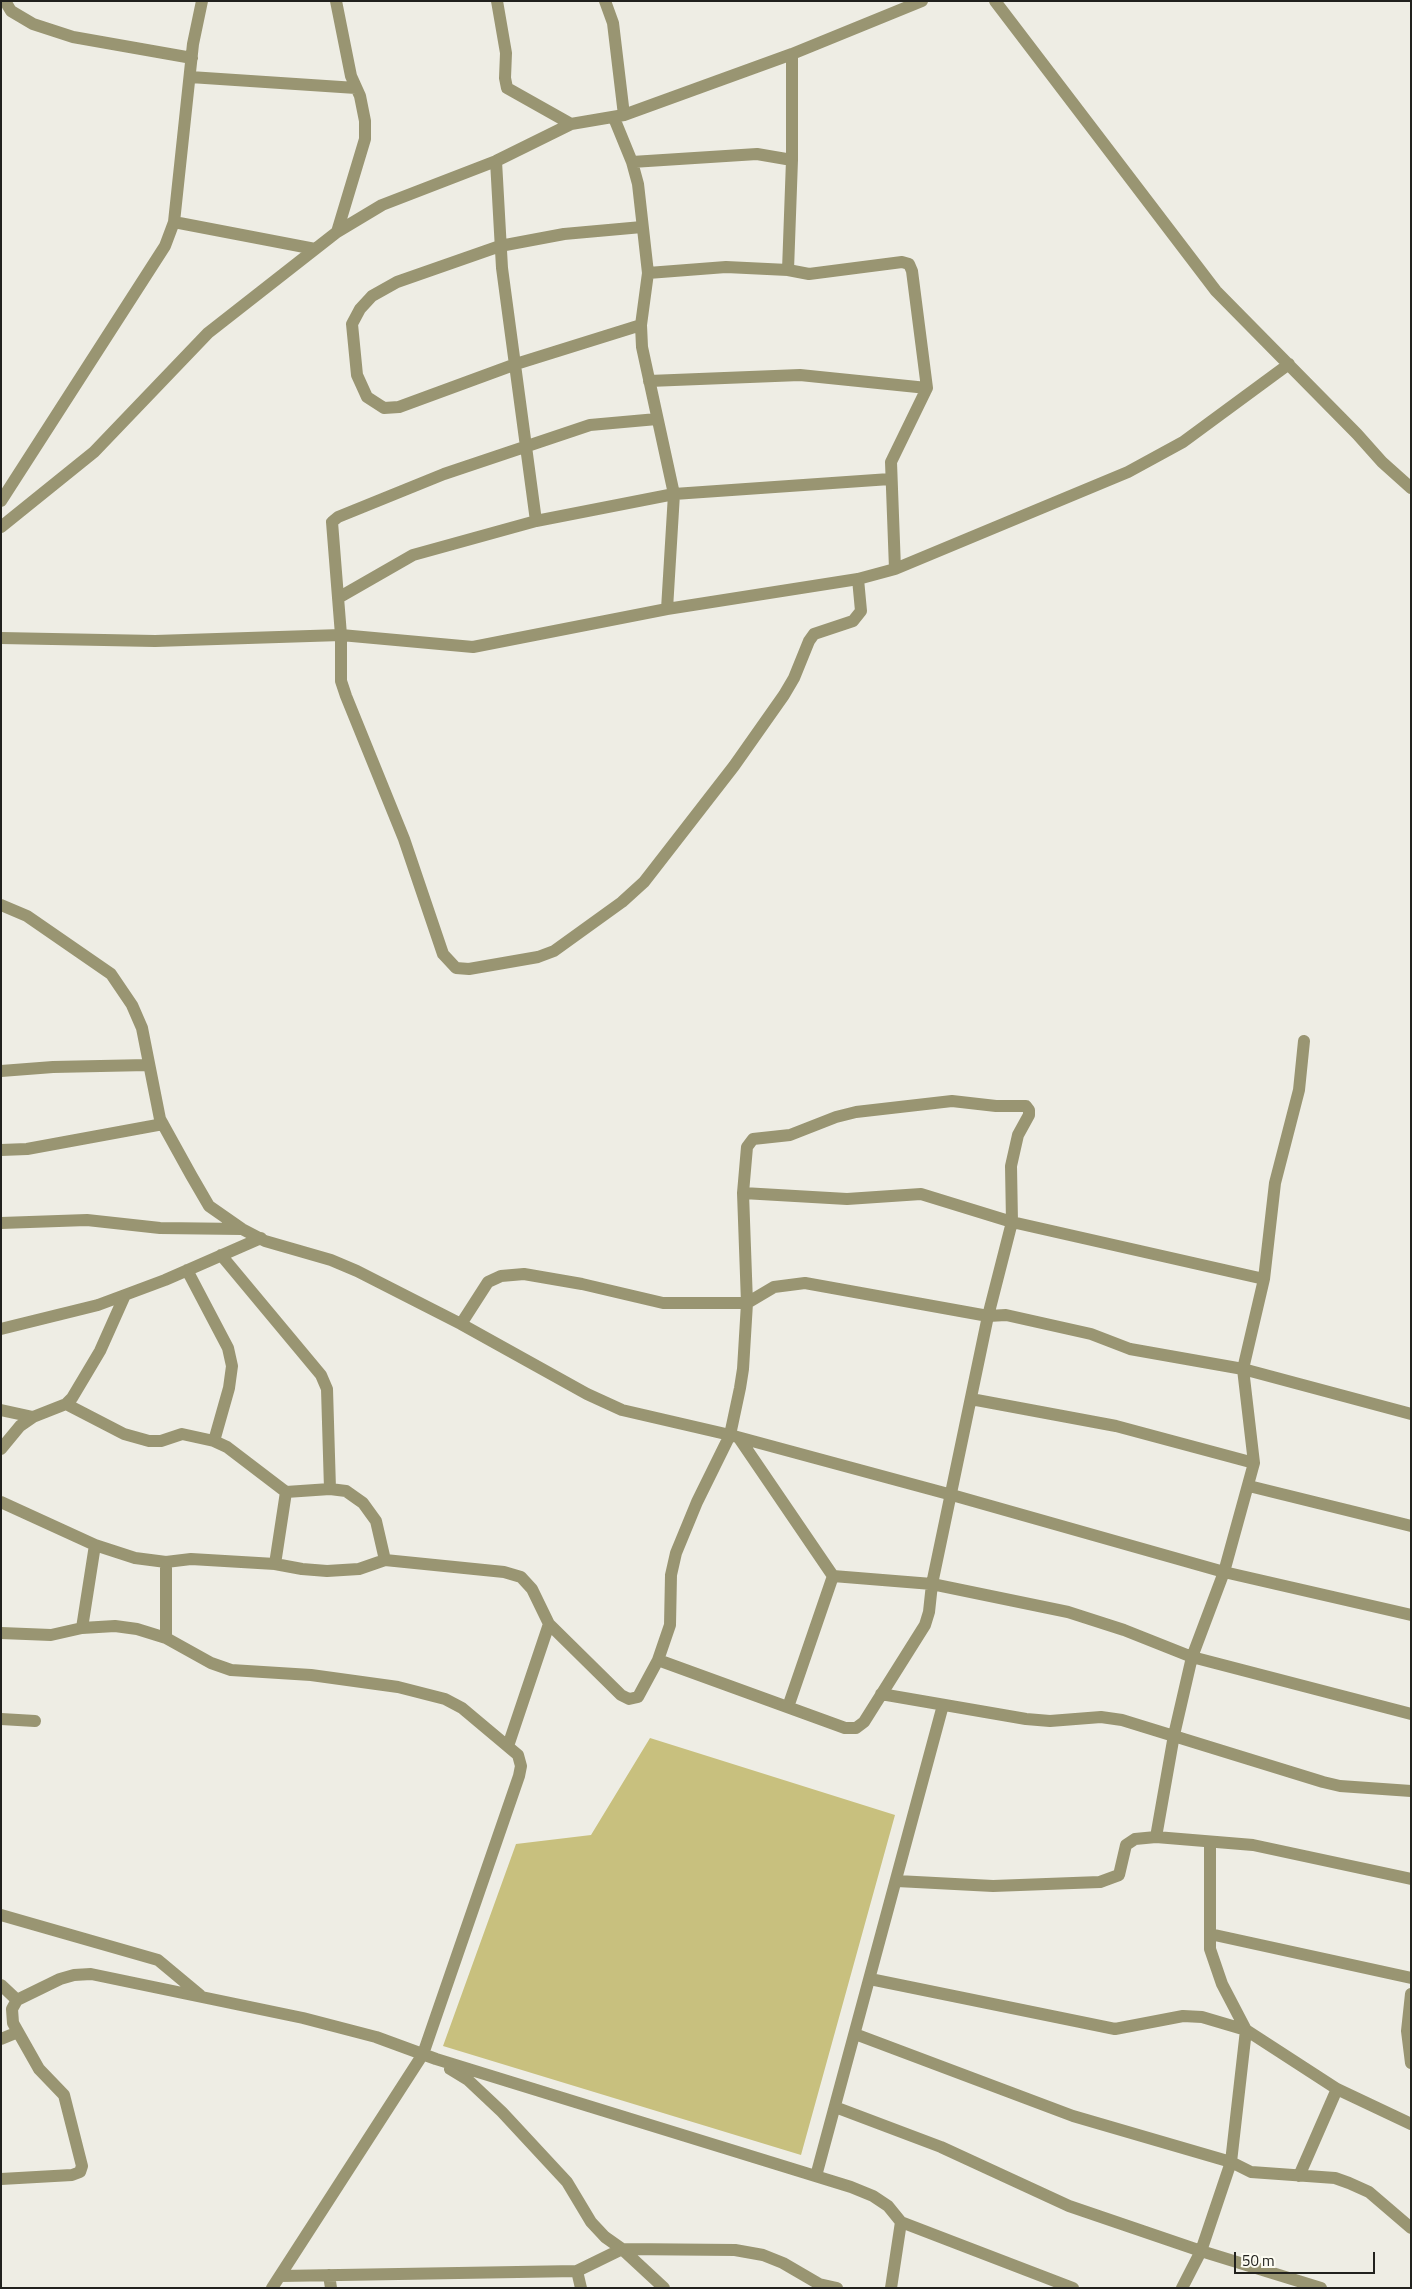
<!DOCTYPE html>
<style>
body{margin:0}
#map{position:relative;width:1412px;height:2289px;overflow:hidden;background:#eeede4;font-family:"Titillium Web",sans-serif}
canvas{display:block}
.frame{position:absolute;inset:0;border:2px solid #21211d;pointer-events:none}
.scale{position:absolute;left:1234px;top:2252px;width:141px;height:22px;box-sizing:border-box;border:2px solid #21211d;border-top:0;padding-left:6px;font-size:15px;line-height:18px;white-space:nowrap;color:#21211d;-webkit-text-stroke:4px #fcfbf1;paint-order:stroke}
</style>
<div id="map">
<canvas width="1412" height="2289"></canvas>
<div class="frame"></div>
<div class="scale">50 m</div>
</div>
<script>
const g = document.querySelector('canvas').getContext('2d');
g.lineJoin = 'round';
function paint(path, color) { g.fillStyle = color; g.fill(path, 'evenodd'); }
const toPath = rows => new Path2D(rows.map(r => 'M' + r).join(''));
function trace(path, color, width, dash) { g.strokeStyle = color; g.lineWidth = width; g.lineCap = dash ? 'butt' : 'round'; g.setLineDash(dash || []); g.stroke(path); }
paint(toPath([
 [650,1738,895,1815,801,2155,443,2046,516,1844,591,1835]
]), '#c8c07e');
trace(toPath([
 [5,1,11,11,33,24,73,37,192,58],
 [336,1,351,76,360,96,365,121,365,139,337,232],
 [497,1,506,53,505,78,507,88,571,124],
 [605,1,613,23,624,115],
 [995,1,1216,291,1357,434,1382,462,1411,488],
 [190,77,356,88],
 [614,118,632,162,638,184,648,273,641,325,642,347,674,494,667,609],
 [496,161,502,268,536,521],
 [632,162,757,154,792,160],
 [174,222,315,249],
 [788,270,792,160,792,54],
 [648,273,726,267,788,270,809,274,902,262,909,264,912,271,927,388,891,462,895,569],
 [641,325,516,364,399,407,384,408,367,397,357,375,352,324,360,309,372,296,397,282,500,246,564,234,642,227],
 [649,381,800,375,927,388],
 [657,419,590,425,444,474,338,517,332,522,341,635,341,681,346,696,404,839,443,954,456,968,469,969,538,957,554,951,622,902,644,882,734,766,784,695,794,678,809,641,814,634,853,621,861,611,858,579],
 [1,501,165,246,174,222,193,44,202,1],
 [1,527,94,452,208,333,337,232,382,205,496,161,571,124,624,115,792,54,922,1],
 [338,598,413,555,536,521,674,494,890,479],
 [1,638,155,641,341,635,473,647,667,609,858,579,895,569,1128,472,1183,442,1289,364],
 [1,905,27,916,111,974,132,1005,142,1028,160,1119,191,1175,209,1206,242,1229,265,1241,331,1260,357,1271,461,1324,587,1394,622,1410,730,1435,952,1495,1224,1572,1411,1615],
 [1,1071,53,1067,148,1065],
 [1,1150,27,1149,163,1124],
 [743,1193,847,1199,921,1194,1012,1222,1264,1279],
 [1,1223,87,1220,160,1228,242,1229],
 [221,1255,321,1375,327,1389,330,1489],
 [187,1270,228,1348,232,1366,229,1388,214,1441],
 [461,1324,488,1282,501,1276,524,1274,582,1284,663,1303,747,1303,774,1287,805,1283,988,1316,1006,1315,1091,1334,1130,1349,1243,1369,1411,1414],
 [1,1329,98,1305,165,1280,261,1238],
 [971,1399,1116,1426,1254,1463],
 [66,1404,124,1434,149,1441,161,1441,182,1434,214,1441,227,1447,286,1492,330,1489,346,1491,363,1503,376,1521,385,1560],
 [1,1410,33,1417],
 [739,1438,833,1576,932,1584,1068,1612,1124,1630,1192,1657,1411,1714],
 [1,1449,20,1426,33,1417,66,1404,72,1398,100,1351,125,1295],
 [1249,1486,1411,1526],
 [1,1502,95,1545,135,1558,166,1562,191,1559,275,1564,302,1569,327,1571,359,1569,385,1560,504,1572,521,1577,532,1589,549,1624,621,1695,629,1699,638,1697,658,1660,670,1625,671,1575,676,1553,697,1502,730,1435,740,1388,743,1369,747,1303,743,1193,747,1147,753,1139,790,1135,836,1117,856,1112,952,1101,996,1106,1026,1106,1029,1110,1029,1115,1018,1135,1011,1166,1012,1222,988,1316,932,1584,929,1612,925,1625,864,1722,856,1728,845,1728,658,1660],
 [275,1564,286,1492],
 [82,1628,95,1545],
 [1,1633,51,1635,82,1628,115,1626,137,1629,166,1638,211,1663,231,1670,311,1675,398,1687,445,1699,462,1708,518,1755,521,1766,519,1776,423,2054,272,2288],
 [166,1638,166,1562],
 [881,1694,1026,1719,1050,1721,1101,1717,1122,1720,1323,1782,1340,1786,1411,1791],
 [788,1707,833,1576],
 [1,1719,35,1721],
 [508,1746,549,1624],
 [1156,1837,1174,1735,1192,1657,1224,1572,1254,1463,1243,1369,1264,1279,1275,1183,1299,1090,1304,1041],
 [897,1881,993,1886,1100,1882,1119,1875,1126,1845,1135,1839,1156,1837,1253,1845,1411,1879],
 [1,1915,158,1960,200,1995],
 [1210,1934,1411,1978],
 [870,1979,1115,2029,1183,2016,1202,2017,1246,2030,1337,2089,1411,2124],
 [1,1985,17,2000],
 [1411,1994,1407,2031,1411,2063],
 [855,2034,1073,2116,1231,2162,1251,2172,1335,2178,1349,2183,1369,2192,1411,2228],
 [1,2039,18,2032],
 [450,2069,468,2080,502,2112,567,2182,591,2222,605,2237,622,2249,664,2288],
 [835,2107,941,2147,1069,2206,1201,2251,1321,2288],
 [816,2176,943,1705],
 [1299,2176,1337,2089],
 [1,2179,72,2175,80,2172,82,2166,64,2095,39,2069,13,2023,12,2009,17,2000,60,1979,74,1975,91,1974,303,2018,376,2037,436,2059,851,2187,873,2196,888,2206,901,2222,1073,2288],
 [577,2271,581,2288],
 [329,2275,331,2288],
 [280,2276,577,2271,622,2249,735,2250,763,2255,783,2263,819,2284,837,2288],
 [891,2288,901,2222],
 [1182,2288,1201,2251,1231,2162,1246,2030,1222,1984,1210,1949,1210,1842]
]), '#999572', 12);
</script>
